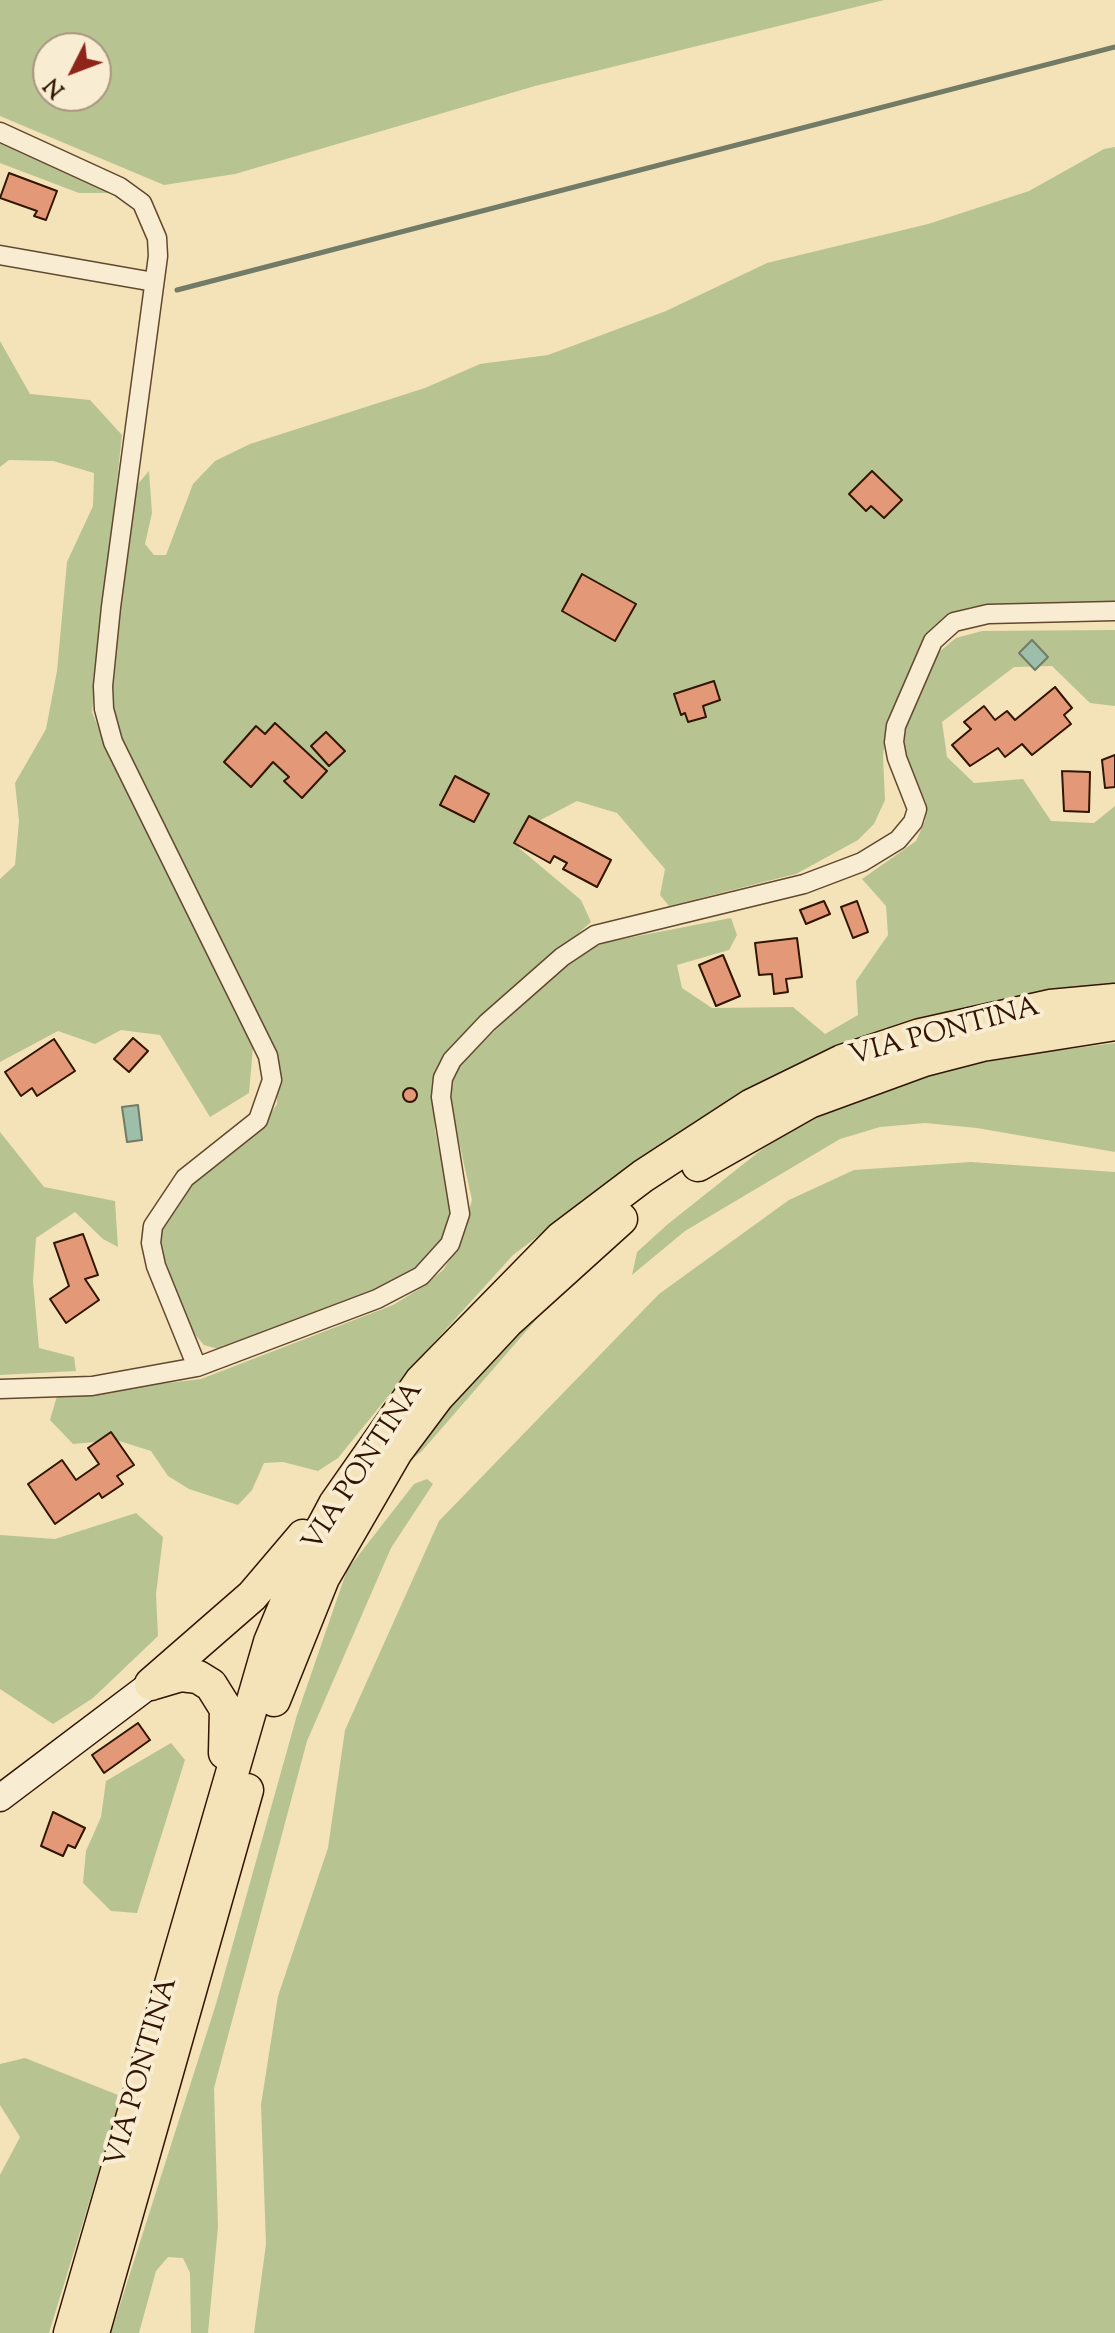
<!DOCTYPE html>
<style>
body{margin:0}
#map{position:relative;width:1115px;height:2333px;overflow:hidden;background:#f4e2b9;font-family:"Sorts Mill Goudy",serif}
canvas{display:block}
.north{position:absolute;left:32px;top:32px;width:80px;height:80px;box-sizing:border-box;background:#f8ecd2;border:2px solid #a9967e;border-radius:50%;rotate:228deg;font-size:22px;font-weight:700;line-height:32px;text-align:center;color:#321500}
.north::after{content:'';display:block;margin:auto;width:28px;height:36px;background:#8f2418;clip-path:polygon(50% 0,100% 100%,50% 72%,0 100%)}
</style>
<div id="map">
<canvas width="1115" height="2333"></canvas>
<div class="north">N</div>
</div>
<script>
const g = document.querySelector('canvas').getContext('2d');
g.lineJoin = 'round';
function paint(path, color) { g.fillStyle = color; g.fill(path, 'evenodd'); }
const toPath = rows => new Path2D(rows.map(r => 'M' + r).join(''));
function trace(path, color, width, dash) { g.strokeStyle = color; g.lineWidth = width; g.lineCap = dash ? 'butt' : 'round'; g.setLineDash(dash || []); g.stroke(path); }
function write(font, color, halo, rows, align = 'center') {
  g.font = font + ' "Sorts Mill Goudy",serif'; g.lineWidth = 8; g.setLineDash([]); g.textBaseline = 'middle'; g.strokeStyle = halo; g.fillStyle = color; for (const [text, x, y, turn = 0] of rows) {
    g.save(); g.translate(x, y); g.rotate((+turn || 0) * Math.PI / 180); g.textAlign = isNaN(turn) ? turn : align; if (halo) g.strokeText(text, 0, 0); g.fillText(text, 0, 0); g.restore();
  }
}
paint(toPath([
 [0,0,884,0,535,86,235,174,164,185,0,116],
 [48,48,96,48,96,96,48,96],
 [0,141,118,193,79,193,0,163],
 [1115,147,1115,604,971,607,947,617,926,639,887,725,883,756,885,800,874,824,858,840,796,874,669,906,660,895,665,869,617,813,577,801,531,825,519,848,581,900,591,922,453,1045,433,1077,435,1130,452,1213,445,1240,411,1275,265,1334,218,1349,204,1345,190,1329,158,1242,162,1219,182,1190,261,1129,277,1104,277,1079,114,724,109,658,137,485,149,471,152,513,145,544,154,555,166,555,193,484,215,461,250,444,425,388,480,364,548,355,666,311,767,263,928,224,1029,191,1104,149],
 [872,471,902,500,884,518,871,506,866,511,849,494],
 [582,575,635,604,615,641,562,612],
 [714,681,703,706,706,717,689,722,685,713,680,714,674,694],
 [276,723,327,771,302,797,285,782,289,777,273,762,251,787,224,762,256,727,265,734],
 [326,732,345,751,329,765,311,747],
 [0,341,30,394,90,400,122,435,92,712,110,756,253,1047,249,1093,210,1117,160,1035,121,1030,95,1044,58,1031,0,1062,0,879,15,865,19,821,15,783,46,729,57,671,67,562,93,506,94,473,53,461,9,460,0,467],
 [1115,630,1115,706,1090,703,1052,666,1014,667,942,722,947,757,974,783,1023,779,1051,821,1094,823,1115,806,1115,986,633,1165,513,1255,411,1368,338,1458,318,1471,283,1462,264,1463,252,1490,238,1505,189,1489,168,1476,151,1451,116,1440,73,1444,50,1420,57,1396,201,1379,393,1305,424,1286,443,1270,458,1247,472,1200,447,1088,456,1068,573,956,607,942,731,918,737,935,729,950,677,965,682,988,712,1008,793,1007,825,1034,858,1015,856,981,888,935,886,906,862,879,916,841,925,821,926,802,901,754,897,735,934,656,956,638,982,631],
 [1115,1043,1115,1152,977,1128,925,1123,880,1127,840,1139,685,1231,632,1275,637,1252,668,1224,761,1150,824,1108,914,1075,1036,1053],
 [0,1132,44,1187,115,1201,118,1247,103,1239,75,1212,36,1238,33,1281,39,1348,74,1357,76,1371,0,1375],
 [971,1162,1115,1172,1115,2333,254,2333,266,2244,261,2105,278,1996,328,1848,345,1730,439,1521,659,1294,789,1200,854,1170],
 [587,1271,541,1314,422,1451,405,1465,463,1382],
 [427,1479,433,1484,391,1548,307,1741,214,2088,218,2227,208,2333,191,2333,190,2273,183,2258,168,2257,156,2271,139,2333,111,2333,216,2004,297,1715,347,1570,414,1484],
 [136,1513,163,1537,156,1594,158,1636,93,1698,53,1724,0,1689,0,1535,55,1539],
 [171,1743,185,1760,137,1913,111,1911,83,1883,86,1851,101,1817,106,1781],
 [25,2058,118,2095,116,2115,49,2333,0,2333,0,2175,20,2137,0,2105,0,2064]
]), '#b7c492');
const water = toPath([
 [1032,640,1048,657,1035,670,1019,653,1032,640],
 [138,1105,142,1140,127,1142,122,1107,138,1105]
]);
paint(water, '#9dbfa9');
trace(water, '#727b65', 2);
trace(toPath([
 [177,290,1115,47]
]), '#727b65', 5);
const building = toPath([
 [9,173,57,191,46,220,34,216,37,211,0,198,9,173],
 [872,471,902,500,884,518,871,506,866,511,849,494,872,471],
 [582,574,636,604,615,641,562,611,582,574],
 [714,681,720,700,703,706,706,717,688,722,685,713,681,715,674,694,714,681],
 [1055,687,1072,708,1064,715,1071,724,1032,755,1022,744,1005,757,998,748,970,766,952,745,971,729,964,722,984,706,995,720,1007,711,1015,720,1055,687],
 [275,723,327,771,302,798,284,781,289,777,273,762,251,787,224,762,256,726,265,734,275,723],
 [326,732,345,751,329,766,311,746,326,732],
 [1115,755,1115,787,1105,788,1102,760,1115,755],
 [1062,771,1090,772,1089,812,1064,811,1062,771],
 [455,776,489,794,474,822,440,805,455,776],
 [529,816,611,860,597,887,563,869,567,863,554,856,550,863,514,843,529,816],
 [824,901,830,914,806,924,800,910,824,901],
 [857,901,868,932,853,938,841,907,857,901],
 [797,938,802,977,786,979,788,992,774,994,772,974,759,975,755,943,797,938],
 [723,955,740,996,716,1006,699,965,723,955],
 [133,1038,148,1051,129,1072,114,1059,133,1038],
 [54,1039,75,1071,37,1096,32,1088,21,1096,5,1072,54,1039],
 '403 1095a7 7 0 1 1 14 0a7 7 0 1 1-14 0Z',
 [83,1234,98,1275,85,1279,99,1300,66,1323,50,1299,69,1286,54,1243,83,1234],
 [111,1432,134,1465,117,1476,123,1484,102,1498,99,1493,55,1524,28,1484,62,1460,76,1480,99,1464,88,1448,111,1432],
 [138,1723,150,1740,104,1773,92,1755,138,1723],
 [53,1812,85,1828,75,1848,68,1845,63,1856,41,1846,53,1812]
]);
paint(building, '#e39978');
trace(building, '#321500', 2);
const street = toPath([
 [0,132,120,187,142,203,157,238,158,256,111,607,103,686,104,709,113,742,268,1056,272,1080,258,1120,185,1178,153,1226,151,1243,156,1266,197,1367],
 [0,255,154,282],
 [0,1389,92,1386,197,1367,377,1299,421,1276,450,1244,460,1214,441,1097,443,1078,452,1060,487,1023,562,957,595,935,804,884,862,862,898,840,913,822,917,809,897,758,894,742,896,726,933,641,954,622,988,614,1115,611]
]);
const secondary = toPath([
 [0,1798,151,1684]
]);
const highway = toPath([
 [698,1165,809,1102,924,1060,982,1045,1115,1024],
 [154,1683,181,1675,198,1677,211,1685,226,1709,225,1753],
 [151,1684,252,1596,303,1536],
 [274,1700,323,1578,396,1452,438,1396,507,1322,621,1219],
 [70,2333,270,1642,300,1570,335,1504,421,1381,561,1238,643,1176,752,1105,842,1061,920,1035,1050,1006,1115,1000],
 [93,2333,247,1790]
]);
trace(street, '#62482e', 21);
trace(secondary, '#321500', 29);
trace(highway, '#321500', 35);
trace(street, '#f8ecd2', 18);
trace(secondary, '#f8ecd2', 26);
trace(highway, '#f4e2b9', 32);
write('28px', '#321500', '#f8ecd2', [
 ["VIA PONTINA",945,1034,-15],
 ["VIA PONTINA",365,1468,-57],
 ["VIA PONTINA",144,2073,-74]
]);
</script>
